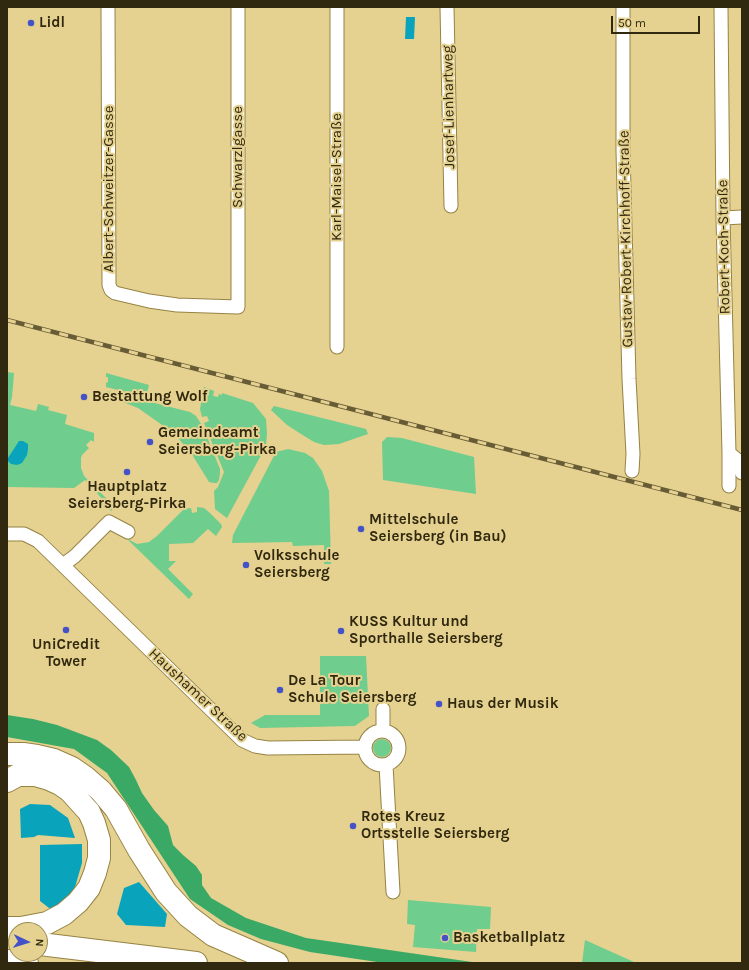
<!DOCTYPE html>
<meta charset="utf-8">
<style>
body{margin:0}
#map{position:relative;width:749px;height:970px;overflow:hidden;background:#e5d190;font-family:Karla,sans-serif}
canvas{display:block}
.frame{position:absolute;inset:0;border:8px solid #31290f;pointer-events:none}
.north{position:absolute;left:8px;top:922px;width:40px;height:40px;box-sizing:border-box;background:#e5d190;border:1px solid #9d8e5c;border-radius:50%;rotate:94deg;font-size:11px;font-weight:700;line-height:16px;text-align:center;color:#31290f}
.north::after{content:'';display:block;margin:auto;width:14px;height:18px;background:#4452c7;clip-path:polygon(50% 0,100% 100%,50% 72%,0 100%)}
.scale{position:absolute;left:611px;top:16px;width:89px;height:18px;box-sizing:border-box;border:2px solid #31290f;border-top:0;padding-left:5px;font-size:12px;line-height:14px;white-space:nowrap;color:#31290f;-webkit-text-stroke:3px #e5d190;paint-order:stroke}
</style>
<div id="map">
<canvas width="749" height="970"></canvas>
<div class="frame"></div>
<div class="north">N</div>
<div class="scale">50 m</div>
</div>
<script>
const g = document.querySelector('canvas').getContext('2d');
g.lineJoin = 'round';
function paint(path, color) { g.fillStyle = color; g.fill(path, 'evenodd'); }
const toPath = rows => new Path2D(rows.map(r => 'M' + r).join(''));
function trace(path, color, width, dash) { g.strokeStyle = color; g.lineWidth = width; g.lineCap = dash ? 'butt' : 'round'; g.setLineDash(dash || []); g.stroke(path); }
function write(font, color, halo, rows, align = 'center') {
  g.font = font + ' Karla,sans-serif'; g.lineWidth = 4; g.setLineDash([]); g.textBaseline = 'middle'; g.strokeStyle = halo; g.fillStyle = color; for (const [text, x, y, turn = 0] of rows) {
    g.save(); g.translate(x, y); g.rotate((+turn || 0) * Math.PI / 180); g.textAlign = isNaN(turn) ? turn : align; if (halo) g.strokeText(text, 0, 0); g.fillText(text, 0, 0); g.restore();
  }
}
paint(toPath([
 [7,372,14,373,12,397,10,405,36,411,38,404,49,407,48,410,67,415,65,424,94,433,94,442,91,440,86,445,89,448,82,455,81,458,81,468,84,476,115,507,111,511,104,504,105,502,85,480,74,488,7,487],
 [106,373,149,385,146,397,106,387,106,383,108,382,108,377,106,377],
 [204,387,214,391,213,396,218,397,219,394,222,395,222,393,253,403,266,419,267,433,266,446,227,518,215,509,214,491,218,487,224,472,204,423,209,421,207,416,202,417,200,409],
 [107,391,190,412,196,416,203,427,220,469,220,473,219,480,217,483,214,483,209,482,193,456,178,438,165,427,138,408,106,395],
 [274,406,366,429,368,434,339,444,324,445,314,442,301,434,287,425,271,410],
 [387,437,402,438,474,457,476,494,383,480,382,442],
 [288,449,305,453,313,458,322,471,329,491,331,564,324,564,324,545,293,546,292,542,232,543,233,535,276,452],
 [197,507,204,508,210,513,221,524,222,527,216,536,208,529,193,543,169,544,169,561,176,561,168,569,193,594,189,599,126,538,137,544,149,542,157,536,184,509,191,508,192,513,197,512],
 [320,656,366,656,369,716,355,726,260,728,251,723,265,715,320,715],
 '373 748a9 9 0 1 1 18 0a9 9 0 1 1-18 0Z',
 [408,900,491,907,490,929,477,929,476,952,413,947,415,925,407,924],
 [585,940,634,962,637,963,582,963]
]), '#6fcd8d');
paint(toPath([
 [7,715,33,719,57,725,97,740,111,750,129,767,136,780,142,793,154,810,168,826,173,845,183,855,196,866,202,875,202,885,211,898,246,918,306,938,479,963,384,963,310,952,261,939,228,925,190,899,107,773,74,749,7,737]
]), '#39a965');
paint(toPath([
 [406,17,415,17,414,39,405,39],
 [19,441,23,441,28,444,28,449,27,455,22,463,17,465,11,464,8,461,8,458],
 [30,804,50,805,68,818,75,838,38,835,34,837,21,838,20,809],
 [82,844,82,863,73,894,53,911,40,901,40,845],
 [139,882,167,914,165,927,126,925,117,914,124,888]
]), '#09a4bc');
const minor = toPath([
 [108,7,109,285,111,290,115,293,149,301,177,305,238,307,238,7],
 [447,7,451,206],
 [623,7,623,151,629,379,633,454,632,471],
 [721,7,723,218,729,453,729,486],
 [723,218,742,217],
 [337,347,337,7],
 [729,453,740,462,742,473],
 [7,534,24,534,38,541,242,740,255,746,268,748,365,747],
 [63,565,75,556,109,522,128,532],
 '365 748a17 17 0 1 1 34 0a17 17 0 1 1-34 0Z',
 [383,731,383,709],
 [386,765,393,892]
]);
const motorway = toPath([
 [7,754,23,754,37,756,54,760,72,768,85,777,101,791,116,809,139,850,166,892,188,916,213,935,277,963],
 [7,781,18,775,35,775,49,779,60,784,70,791,89,812,94,823,99,840,99,858,95,873,89,888,78,902,64,914,47,923,21,928,7,928],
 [40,944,196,963],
 [7,961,27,963]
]);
trace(minor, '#968344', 15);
trace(motorway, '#968344', 24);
trace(minor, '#fff', 13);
trace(motorway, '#fff', 22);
const rail = toPath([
 [7,320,742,510]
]);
trace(rail, '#675c36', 4.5);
trace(rail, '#e5d190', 3, [9]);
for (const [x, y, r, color] of [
 [31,23,4,"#4452c7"],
 [84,397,4,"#4452c7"],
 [150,442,4,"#4452c7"],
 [127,472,4,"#4452c7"],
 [361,529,4,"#4452c7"],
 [246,565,4,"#4452c7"],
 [66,630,4,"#4452c7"],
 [341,631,4,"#4452c7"],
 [280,690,4,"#4452c7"],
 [439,704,4,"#4452c7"],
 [353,826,4,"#4452c7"],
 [445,938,4,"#4452c7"]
]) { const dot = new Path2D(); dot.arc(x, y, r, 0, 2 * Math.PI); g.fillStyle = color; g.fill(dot); trace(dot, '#e5d190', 1.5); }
write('bold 15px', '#31290f', '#e5d190', [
 ["Lidl",39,23],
 ["Bestattung Wolf",92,397],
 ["Gemeindeamt",158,433],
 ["Seiersberg-Pirka",158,450],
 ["Hauptplatz",127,487,"center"],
 ["Seiersberg-Pirka",127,504,"center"],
 ["Mittelschule",369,520],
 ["Seiersberg (in Bau)",369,537],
 ["Volksschule",254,556],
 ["Seiersberg",254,573],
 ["KUSS Kultur und",349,622],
 ["Sporthalle Seiersberg",349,639],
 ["UniCredit",66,645,"center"],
 ["Tower",66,662,"center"],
 ["De La Tour",288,681],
 ["Schule Seiersberg",288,698],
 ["Haus der Musik",447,704],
 ["Rotes Kreuz",361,817],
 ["Ortsstelle Seiersberg",361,834],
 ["Basketballplatz",453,938]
], 'left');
write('15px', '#31290f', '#e5d190', [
 ["Josef-Lienhartweg",449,107,-91],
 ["Schwarzlgasse",238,157,-90],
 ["Karl-Maisel-Straße",337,177,-90],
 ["Albert-Schweitzer-Gasse",109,189,-90],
 ["Gustav-Robert-Kirchhoff-Straße",626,239,-91],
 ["Robert-Koch-Straße",724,247,-91],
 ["Haushamer Straße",198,695,43]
]);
</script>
